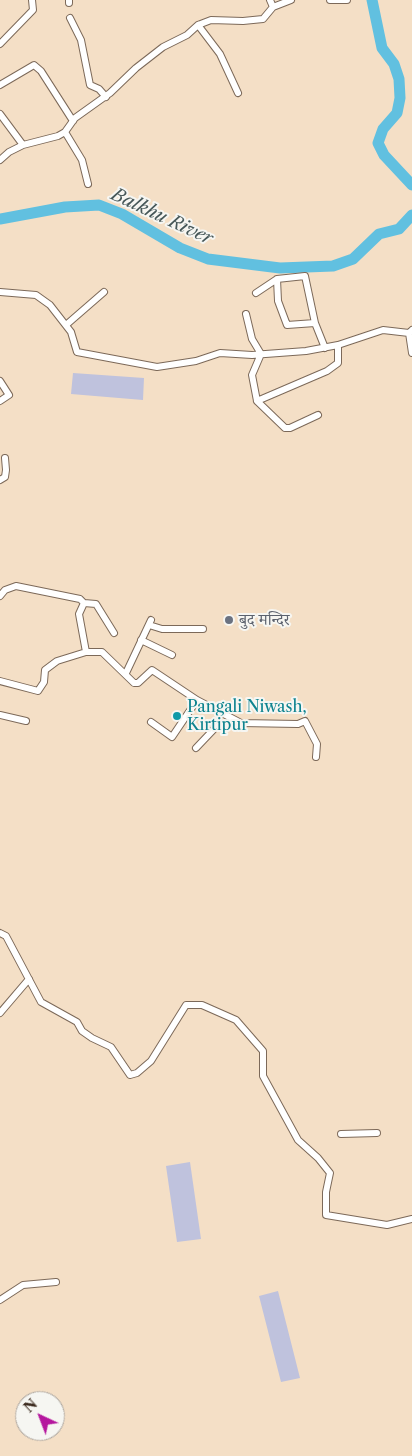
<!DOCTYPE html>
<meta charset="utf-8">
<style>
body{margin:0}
#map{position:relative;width:412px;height:1456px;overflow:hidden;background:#f4dfc6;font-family:"Libre Caslon Text",serif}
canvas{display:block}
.north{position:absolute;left:15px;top:1391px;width:50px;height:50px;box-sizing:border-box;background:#f6f6f2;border:1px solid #aba49d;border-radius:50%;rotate:317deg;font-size:14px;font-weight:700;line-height:20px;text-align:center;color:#3b2a1e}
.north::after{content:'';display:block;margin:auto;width:18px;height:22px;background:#b5179e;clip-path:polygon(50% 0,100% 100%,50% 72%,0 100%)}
</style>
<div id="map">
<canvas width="412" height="1456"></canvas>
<div class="north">N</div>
</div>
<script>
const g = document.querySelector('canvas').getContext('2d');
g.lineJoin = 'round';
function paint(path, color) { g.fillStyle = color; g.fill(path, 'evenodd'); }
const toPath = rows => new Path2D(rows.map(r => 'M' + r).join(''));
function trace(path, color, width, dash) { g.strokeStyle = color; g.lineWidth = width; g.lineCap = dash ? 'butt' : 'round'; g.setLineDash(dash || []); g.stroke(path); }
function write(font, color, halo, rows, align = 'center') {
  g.font = font + ' "Libre Caslon Text","Noto Serif Devanagari",serif'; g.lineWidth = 4; g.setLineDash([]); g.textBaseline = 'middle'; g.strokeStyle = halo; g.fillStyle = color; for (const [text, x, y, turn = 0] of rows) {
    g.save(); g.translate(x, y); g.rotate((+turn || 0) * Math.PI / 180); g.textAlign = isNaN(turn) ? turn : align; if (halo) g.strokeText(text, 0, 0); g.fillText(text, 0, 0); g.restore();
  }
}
paint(toPath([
 [73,373,144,378,143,400,71,394],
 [190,1162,201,1239,177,1242,166,1166],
 [278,1291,300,1378,281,1382,259,1296]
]), '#bfc2dd');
trace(toPath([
 [372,0,382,48,394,64,399,79,400,98,397,113,383,129,378,143,384,155,412,185],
 [0,219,65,207,99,205,122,214,180,248,208,259,280,268,333,266,353,259,379,234,399,229,412,215]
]), '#61c0e0', 11);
const minor = toPath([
 [69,0,69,3],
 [270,0,273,7],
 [330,0,347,0],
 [70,18,81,40,90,85,99,89,106,97],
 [198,25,220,54,238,93],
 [0,44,33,10,32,0],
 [0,85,34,65,41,71,73,121],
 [0,114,23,145,58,136,65,132,75,118,110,93,136,68,163,47,187,35,198,25,211,20,243,21,263,19,273,7,291,0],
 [65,132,82,160,88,184],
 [0,160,9,152,23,145],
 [277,279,278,301,287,325,315,323],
 [0,292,36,295,50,305,71,332,77,352,157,367,196,361,220,353,252,355,306,351,338,345,383,330,409,333,412,330],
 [256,293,277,279,305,276,315,323,325,348],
 [246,314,252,339,261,354,252,375,257,401,327,371,338,363,338,345],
 [66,325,104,292],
 [409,333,412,353],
 [0,381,9,395,0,401],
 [257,401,285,428,290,428,318,415],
 [0,480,5,477,6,470,5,458],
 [0,596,5,590,16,586,80,599,84,603,96,604,114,633],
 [84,603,79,614,86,652],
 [149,625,162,629,203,629],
 [141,640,172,655],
 [126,673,151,620],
 [0,681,38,691,44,682,45,670,57,661,86,652,102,652,134,683,138,683,152,670,197,700,241,723,298,724,305,721,317,744,316,757],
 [0,715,26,721],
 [151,722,172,737,197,700],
 [196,748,216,727],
 [0,933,6,936,41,1002,77,1022,82,1031,92,1038,111,1047,130,1075,137,1073,151,1061,186,1005,202,1005,236,1020,263,1051,263,1076,298,1140,318,1158,330,1173,326,1192,326,1215,387,1225,412,1219],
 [0,1013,29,979],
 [341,1134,377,1133],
 [0,1300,23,1285,56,1282]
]);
trace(minor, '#7c6959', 8);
trace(minor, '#fff', 6);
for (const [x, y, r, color] of [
 [229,620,5,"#6b7280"],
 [177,716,5,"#0f9aa8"]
]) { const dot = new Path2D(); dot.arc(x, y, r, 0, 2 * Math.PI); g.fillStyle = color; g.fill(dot); trace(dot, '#f6f6f2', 2); }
write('16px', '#5b616d', '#f6f6f2', [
 ["बुद मन्दिर",239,620]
], 'left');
write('16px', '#0d838f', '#f6f6f2', [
 ["Pangali Niwash,",187,707],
 ["Kirtipur",187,725]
], 'left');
write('italic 18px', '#465758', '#f6f6f2', [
 ["Balkhu River",162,217,25]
]);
</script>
